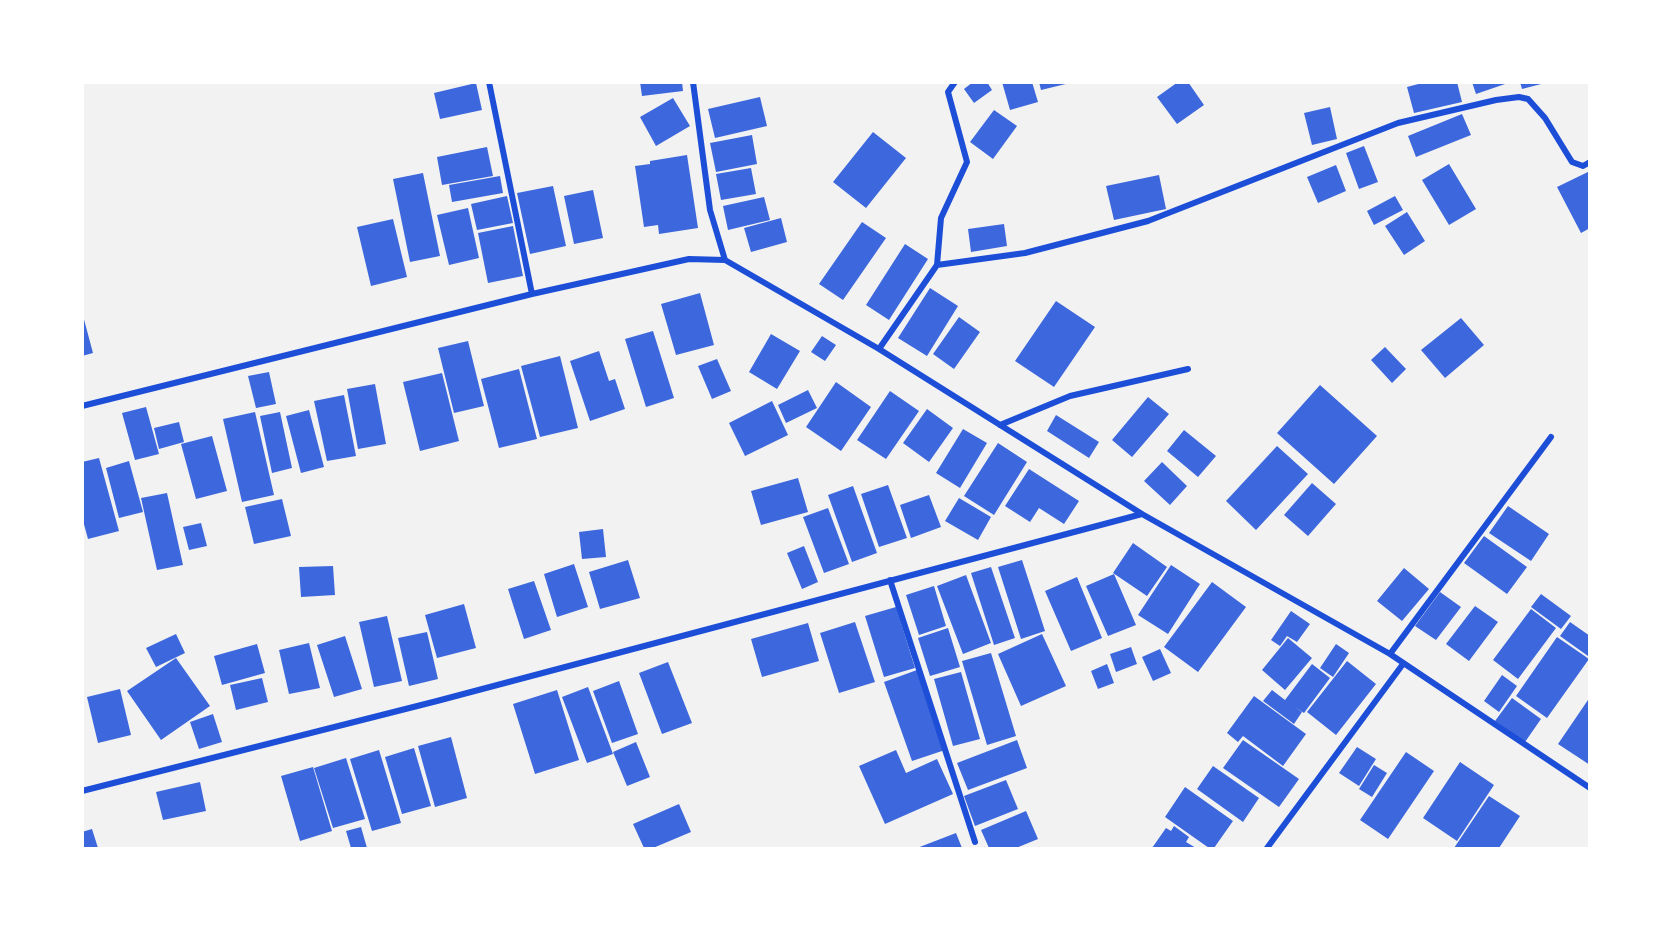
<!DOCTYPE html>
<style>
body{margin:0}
#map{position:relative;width:1672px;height:931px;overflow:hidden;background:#f2f2f2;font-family:"Asap Condensed",sans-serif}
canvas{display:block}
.frame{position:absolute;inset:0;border:84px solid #fff;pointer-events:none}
</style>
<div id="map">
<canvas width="1672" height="931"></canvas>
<div class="frame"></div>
</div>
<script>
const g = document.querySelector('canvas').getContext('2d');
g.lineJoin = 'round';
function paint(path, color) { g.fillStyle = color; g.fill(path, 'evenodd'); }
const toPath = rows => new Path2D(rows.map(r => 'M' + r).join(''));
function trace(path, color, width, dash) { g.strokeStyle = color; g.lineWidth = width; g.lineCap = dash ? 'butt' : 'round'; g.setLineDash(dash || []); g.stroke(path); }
paint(toPath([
 [640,82,682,82,683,91,642,96],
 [973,82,987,82,992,90,974,103,964,89],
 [1002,82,1032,82,1038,102,1010,110],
 [1039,82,1070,82,1070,83,1041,90],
 [1178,82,1188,82,1204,105,1177,124,1157,97],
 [1426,82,1457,82,1462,102,1414,113,1407,87],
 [1472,82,1508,82,1508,83,1476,94],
 [1520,82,1545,82,1545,83,1522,89],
 [476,83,482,110,440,119,434,93],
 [760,97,767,126,715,138,708,109],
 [673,98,690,126,656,146,640,117],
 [1330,107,1337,139,1312,145,1304,113],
 [994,110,1017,126,993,159,970,142],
 [1462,114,1471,135,1416,157,1408,136],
 [873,132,906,158,866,208,833,182],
 [752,135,757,164,716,172,710,143],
 [1364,146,1378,182,1359,189,1346,153],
 [487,147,493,176,442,185,437,157],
 [687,155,698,228,659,234,658,225,644,227,635,166,650,164,650,161],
 [1449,164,1476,209,1449,225,1422,180],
 [1336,165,1346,191,1318,203,1307,177],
 [751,168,756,194,721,200,716,174],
 [1590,171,1590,228,1581,233,1557,187],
 [423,173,440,256,410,262,393,179],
 [1159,175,1166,209,1114,220,1106,186],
 [500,176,503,193,452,202,449,185],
 [553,186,566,246,530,254,517,193],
 [593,190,603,238,574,244,564,196],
 [507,196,513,223,477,230,471,204],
 [1395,196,1403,210,1374,225,1367,211],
 [764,197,770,220,728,230,723,206],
 [468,208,479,258,449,265,437,215],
 [1407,212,1425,241,1404,255,1385,226],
 [781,218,787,242,751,252,744,228],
 [393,219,407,277,371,286,357,227],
 [862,222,886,238,843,300,819,284],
 [1004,224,1007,246,971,252,968,229],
 [513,226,523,276,488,283,478,233],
 [905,244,928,259,889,320,866,305],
 [930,288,958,306,927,356,898,338],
 [700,293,714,345,676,355,661,304],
 [1056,301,1095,327,1054,387,1015,361],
 [82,312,93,353,82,356],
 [959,317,980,332,954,369,933,354],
 [1461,318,1484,345,1445,378,1421,350],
 [653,331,674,398,646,407,625,339],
 [771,334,800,351,777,389,749,372],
 [822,336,836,345,825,361,811,352],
 [468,341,484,406,454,413,438,348],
 [1385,347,1406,369,1392,383,1371,360],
 [599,351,609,381,615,379,625,409,590,421,570,361],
 [560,356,578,428,540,437,521,366],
 [717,359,731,391,712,399,698,366],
 [519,369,537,439,499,448,481,379],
 [269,372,276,404,256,408,248,376],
 [442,373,459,441,420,451,403,382],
 [836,382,871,407,841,451,806,427],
 [375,384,386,444,358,449,347,389],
 [1320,385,1377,436,1334,484,1277,433],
 [808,390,817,408,786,423,778,405],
 [890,391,919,411,886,459,857,440],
 [344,395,356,456,327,461,314,401],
 [1148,397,1169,414,1132,457,1112,440],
 [772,401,788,435,745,456,729,423],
 [146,407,159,454,135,460,122,413],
 [927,409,953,428,929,462,903,443],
 [309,410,324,467,301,473,286,416],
 [255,412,274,495,242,502,223,419],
 [280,412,292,468,272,473,260,416],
 [1056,415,1099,442,1089,458,1047,431],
 [179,422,184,442,159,449,154,428],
 [963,429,987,443,960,488,936,473],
 [1184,430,1216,456,1198,477,1167,451],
 [212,436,227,491,196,499,181,444],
 [998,443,1027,462,994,515,964,496],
 [1277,446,1308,474,1256,530,1226,501],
 [99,458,119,531,88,539,82,517,82,462],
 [129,461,143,512,119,518,106,468],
 [1162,462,1187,486,1170,505,1144,481],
 [1029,469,1079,501,1064,524,1039,508,1030,522,1005,506],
 [798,478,808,512,761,525,751,491],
 [1312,483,1336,504,1308,536,1284,515],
 [888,485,907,538,879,547,861,494],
 [853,486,877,553,852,562,828,495],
 [167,493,183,565,157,570,141,498],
 [929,495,941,527,911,538,900,505],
 [959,498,991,517,978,540,945,521],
 [282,499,291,536,254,544,245,507],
 [1508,506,1549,534,1531,561,1489,533],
 [828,508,849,564,824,573,803,517],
 [201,523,207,546,189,550,183,527],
 [603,529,606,557,582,559,579,532],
 [1484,536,1527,567,1507,594,1464,563],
 [1133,543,1167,567,1147,596,1113,573],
 [804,546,818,582,802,589,787,553],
 [628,560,640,598,600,609,589,572],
 [1022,560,1045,631,1021,639,998,567],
 [574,564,588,607,557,617,544,574],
 [1171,565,1200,584,1168,634,1138,615],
 [333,566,335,595,301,597,299,567],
 [991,567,1015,638,994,645,971,573],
 [1404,568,1429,589,1402,621,1377,601],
 [1114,574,1136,625,1108,636,1086,586],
 [966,575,991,643,963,654,937,586],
 [1077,577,1102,638,1071,651,1045,591],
 [534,581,551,630,524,639,508,589],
 [1212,582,1246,607,1198,672,1164,647],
 [934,586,946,626,919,635,906,595],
 [1440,592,1461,607,1436,640,1415,626],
 [1541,594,1571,616,1561,629,1531,607],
 [464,604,476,648,437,658,425,615],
 [1475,606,1498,622,1469,661,1446,644],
 [896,607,915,668,884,677,865,616],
 [1531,609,1556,628,1518,679,1493,660],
 [1291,611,1310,624,1297,642,1287,636,1280,646,1271,640],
 [387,616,402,681,374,687,359,622],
 [855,622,875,682,839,693,820,633],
 [1570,622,1590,636,1588,656,1560,636],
 [808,623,819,661,762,677,751,639],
 [948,628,960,667,930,676,918,638],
 [427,632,438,679,409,686,398,638],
 [176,634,185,653,156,667,146,648],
 [1042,634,1066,686,1021,706,998,654],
 [345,636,362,689,334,697,317,645],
 [1557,637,1589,659,1547,718,1516,696],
 [1288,638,1312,658,1285,690,1262,670],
 [309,643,320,688,289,694,279,650],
 [257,644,265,673,222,685,214,656],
 [1336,644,1349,653,1333,677,1320,668],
 [1131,647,1137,664,1116,672,1110,654],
 [1160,649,1171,673,1153,681,1142,657],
 [991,653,1016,736,987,745,962,661],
 [176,658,210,706,161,740,127,691],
 [1347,661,1376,684,1336,735,1307,712],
 [668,662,692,723,662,734,639,673],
 [1107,664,1114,683,1098,689,1091,671],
 [1312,664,1330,678,1304,713,1295,707,1302,712,1294,724,1263,701,1272,690,1285,700],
 [917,670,945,750,912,761,884,682],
 [961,672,980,739,953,746,934,679],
 [1502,675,1517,686,1499,712,1484,701],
 [262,678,268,702,236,710,230,685],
 [619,681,638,734,612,743,593,691],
 [588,687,613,754,587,763,562,697],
 [120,689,131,735,98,743,87,697],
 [557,690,579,760,535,774,513,704],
 [1254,696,1306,734,1283,766,1243,736,1238,742,1227,733],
 [1590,697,1590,765,1558,744],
 [1512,698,1541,719,1525,742,1495,721],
 [213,714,222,742,199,749,190,722],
 [451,737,467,798,435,807,418,746],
 [1017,740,1027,768,968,790,957,763],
 [1243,740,1299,779,1279,807,1223,768],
 [636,742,650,777,627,786,613,752],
 [1357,747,1376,759,1359,786,1339,773],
 [414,748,431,806,402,814,385,757],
 [379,750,401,823,372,831,350,759],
 [896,750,906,773,937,759,953,794,885,824,859,766],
 [1406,752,1434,771,1388,839,1360,820],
 [346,758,365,819,333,828,314,768],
 [1460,762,1494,785,1457,841,1423,818],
 [1374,765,1387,773,1372,797,1359,789],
 [1213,766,1259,798,1243,822,1197,789],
 [313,767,332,831,300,841,281,776],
 [1006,780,1018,809,975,826,964,796],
 [200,782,206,811,163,820,156,792],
 [1185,787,1233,821,1214,848,1209,848,1165,817],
 [1489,796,1520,816,1499,848,1454,848],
 [679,804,691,832,653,848,644,848,633,824],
 [1026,811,1038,839,1016,848,989,848,981,830],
 [1174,826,1189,837,1186,842,1196,848,1152,848,1166,828,1171,831],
 [361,827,367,848,351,848,346,831],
 [92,829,98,848,82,848,82,832],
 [956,833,962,848,917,848]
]), '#3d67dc');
trace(toPath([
 [489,82,532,294],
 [693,82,710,210,725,260],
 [937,265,1025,253,1148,221,1398,123,1496,100,1519,97,1528,99,1545,118,1572,162,1583,166,1590,162],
 [879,349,937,265,941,218,967,162,948,92,955,82],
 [82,406,532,294,689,259,725,260,879,349,1142,514,1390,654,1590,788],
 [1000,425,1070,396,1188,369],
 [890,580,975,842],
 [1390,654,1551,437],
 [82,791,437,701,1142,514],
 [1267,848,1403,664]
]), '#1d4ed8', 6);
</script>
